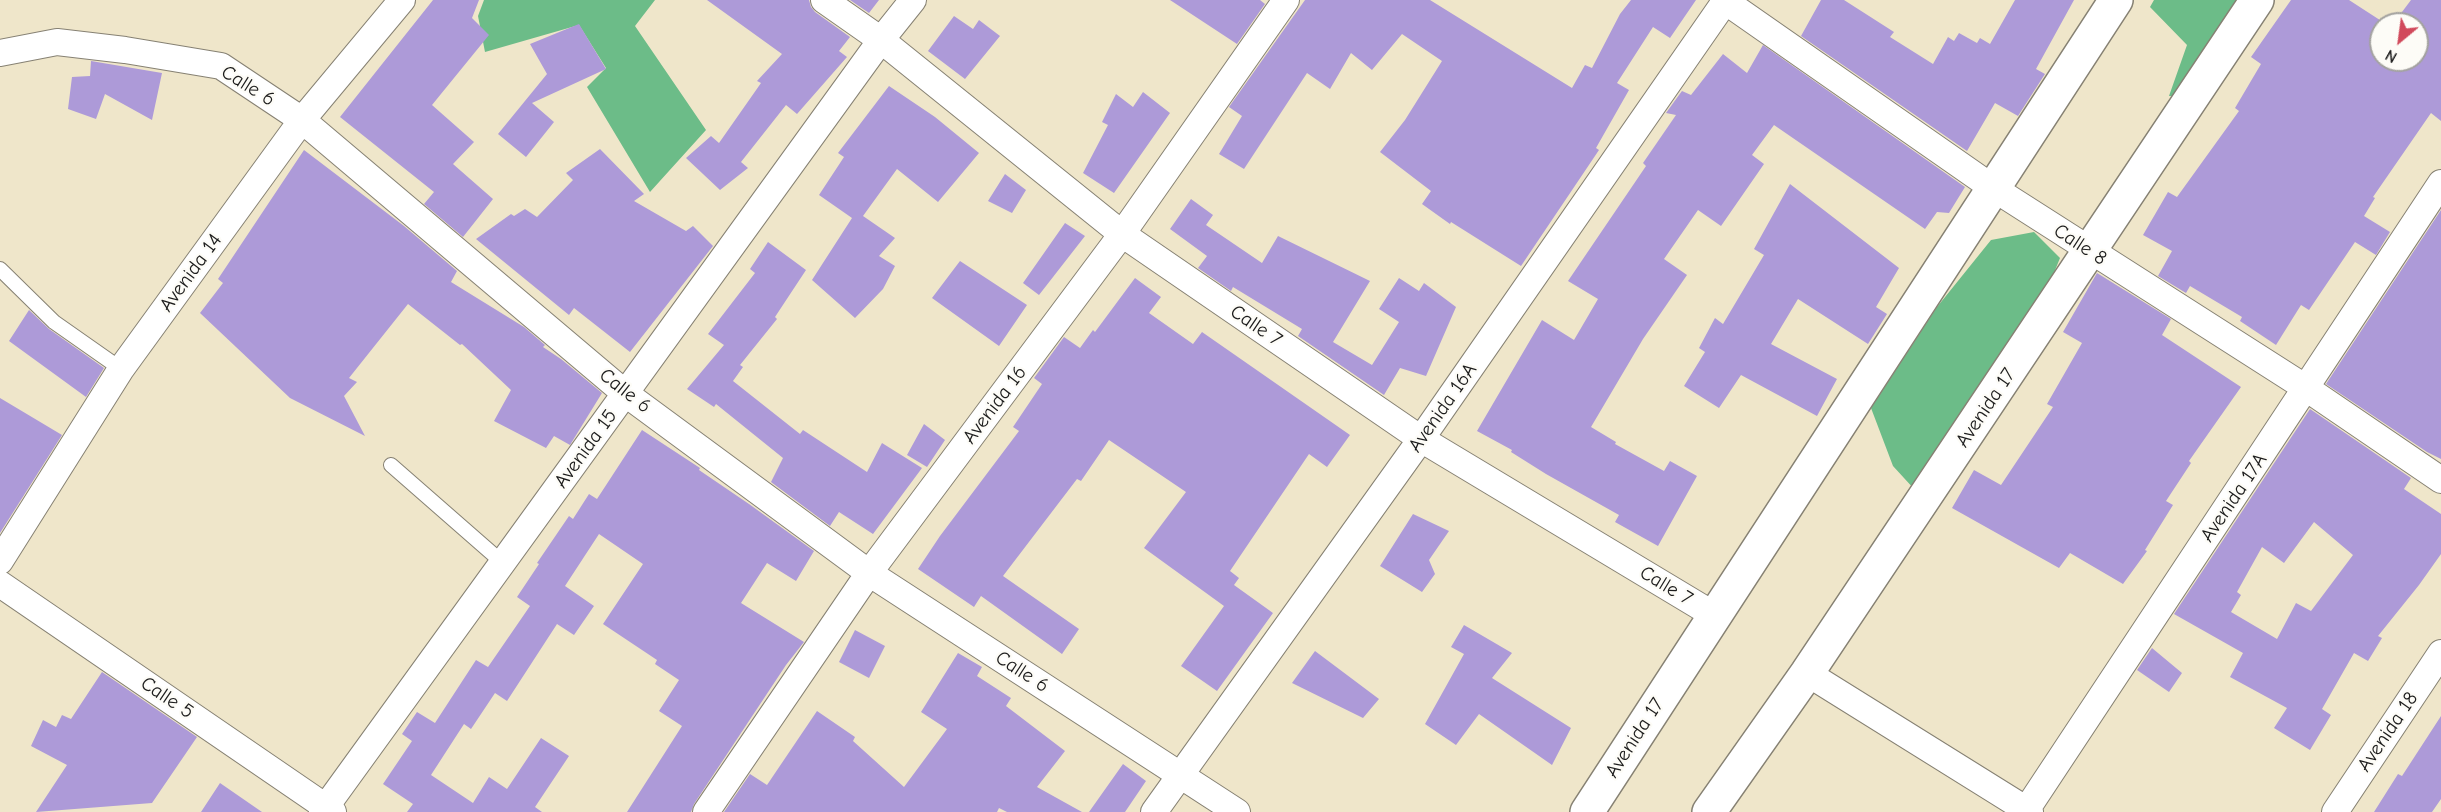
<!DOCTYPE html>
<style>
body{margin:0}
#map{position:relative;width:2441px;height:812px;overflow:hidden;background:#efe6ca;font-family:"Comic Neue",sans-serif}
canvas{display:block}
.north{position:absolute;left:2369px;top:12px;width:60px;height:60px;box-sizing:border-box;background:#fdfcf7;border:2px solid #a3a29f;border-radius:50%;rotate:209deg;font-size:16px;font-weight:700;line-height:24px;text-align:center;color:#1c1c1c}
.north::after{content:'';display:block;margin:auto;width:21px;height:27px;background:#d1495b;clip-path:polygon(50% 0,100% 100%,50% 72%,0 100%)}
</style>
<div id="map">
<canvas width="2441" height="812"></canvas>
<div class="north">N</div>
</div>
<script>
const g = document.querySelector('canvas').getContext('2d');
g.lineJoin = 'round';
function paint(path, color) { g.fillStyle = color; g.fill(path, 'evenodd'); }
const toPath = rows => new Path2D(rows.map(r => 'M' + r).join(''));
function trace(path, color, width, dash) { g.strokeStyle = color; g.lineWidth = width; g.lineCap = dash ? 'butt' : 'round'; g.setLineDash(dash || []); g.stroke(path); }
function write(font, color, halo, rows, align = 'center') {
  g.font = font + ' "Comic Neue",sans-serif'; g.lineWidth = 4.5; g.setLineDash([]); g.textBaseline = 'middle'; g.strokeStyle = halo; g.fillStyle = color; for (const [text, x, y, turn = 0] of rows) {
    g.save(); g.translate(x, y); g.rotate((+turn || 0) * Math.PI / 180); g.textAlign = isNaN(turn) ? turn : align; if (halo) g.strokeText(text, 0, 0); g.fillText(text, 0, 0); g.restore();
  }
}
paint(toPath([
 [484,0,655,0,635,26,706,130,650,192,587,87,606,68,579,25,485,52,478,16],
 [2154,0,2243,0,2190,97,2169,96,2187,45,2150,7],
 [2034,232,2060,258,2043,300,1915,490,1893,466,1871,408,1937,307,1991,240]
]), '#6cbc88');
paint(toPath([
 [433,0,479,0,472,18,489,35,432,105,474,142,453,164,493,199,463,237,424,204,434,192,340,117],
 [707,0,809,0,811,7,815,12,850,37,839,51,847,57,797,114,786,105,741,162,748,168,720,190,686,158,711,136,719,143,761,83,757,81,782,54],
 [850,0,879,0,869,13],
 [1170,0,1260,0,1265,4,1237,44],
 [1305,0,1430,0,1572,88,1585,65,1592,68,1620,14,1631,0,1696,0,1670,38,1653,27,1617,83,1629,90,1596,148,1599,150,1521,266,1451,222,1450,224,1422,204,1431,191,1380,152,1405,120,1442,61,1402,34,1372,70,1351,53,1330,89,1307,73,1244,169,1219,154,1242,116,1229,107],
 [1821,0,1844,0,1894,32,1890,37,1933,64,1948,37,1954,41,1959,33,1977,43,1980,38,1990,44,2015,0,2074,0,2036,69,2045,74,2018,116,1995,103,1967,151,1801,36],
 [2291,0,2349,0,2386,24,2381,24,2381,60,2417,60,2417,24,2393,24,2411,0,2441,0,2441,121,2431,113,2373,197,2375,198,2364,216,2390,232,2376,255,2355,242,2309,310,2301,305,2276,345,2240,321,2242,317,2190,286,2186,293,2158,276,2172,251,2143,235,2168,192,2177,197,2239,111,2235,108,2261,64,2251,57],
 [954,16,973,29,979,20,1000,36,965,79,928,51],
 [579,24,606,69,532,103,554,122,526,157,498,134,547,74,530,44],
 [1763,45,1965,187,1949,213,1937,212,1925,229,1774,125,1752,155,1764,164,1721,226,1698,210,1664,259,1687,275,1643,339,1591,427,1616,442,1615,444,1664,471,1670,461,1697,476,1658,546,1615,522,1619,515,1546,474,1511,452,1512,450,1477,431,1542,320,1574,340,1598,299,1568,281,1646,166,1643,163,1676,115,1666,113,1679,95,1682,91,1691,95,1723,54,1747,73],
 [91,61,162,73,152,120,105,94,96,119,68,109,72,77,90,76],
 [889,86,935,117,979,153,938,202,897,169,863,216,895,238,879,256,895,266,883,289,855,318,812,280,852,218,819,195,844,157,838,153],
 [1143,92,1170,113,1114,193,1083,173,1108,125,1102,122,1116,94,1133,107],
 [600,149,644,194,634,201,686,231,693,226,713,246,630,352,574,308,569,315,476,239,511,214,514,216,525,209,537,217,573,180,566,173],
 [304,150,404,226,457,271,451,282,524,327,545,345,543,347,561,359,602,393,570,445,554,436,546,448,494,421,511,390,462,344,460,345,408,304,349,378,357,382,344,396,365,436,290,398,200,313,223,283,218,279],
 [1005,174,1026,190,1012,213,988,201],
 [1790,184,1899,268,1876,307,1887,314,1868,344,1798,299,1771,344,1837,379,1817,416,1741,375,1719,408,1684,386,1705,352,1699,348,1715,318,1723,324,1764,255,1754,249],
 [1191,199,1213,215,1206,225,1262,263,1278,236,1370,281,1333,342,1372,365,1399,322,1379,309,1399,278,1419,291,1424,283,1456,307,1426,376,1400,368,1384,395,1298,336,1302,329,1233,287,1231,291,1198,268,1207,256,1170,229],
 [2441,210,2441,459,2427,452,2326,384],
 [1065,223,1085,236,1039,295,1023,283],
 [768,242,806,270,775,317,777,319,740,365,743,367,733,381,800,434,803,430,867,472,882,443,922,468,873,534,839,512,830,526,771,482,783,458,716,404,714,407,687,389,724,345,708,334,755,273,750,269],
 [960,261,1027,305,999,346,932,298],
 [2097,273,2171,319,2162,335,2241,387,2189,461,2191,463,2166,501,2173,505,2145,550,2147,551,2123,584,2070,553,2059,568,1952,508,1974,470,2001,485,2053,407,2047,404,2082,343,2063,332],
 [1135,278,1161,297,1149,313,1193,344,1202,332,1350,435,1327,467,1309,454,1230,571,1239,578,1234,585,1273,613,1217,691,1181,666,1224,606,1144,548,1186,492,1109,440,1081,481,1077,479,1003,576,1079,629,1062,654,981,596,974,607,918,569,940,536,1019,431,1013,427,1042,384,1034,378,1064,337,1080,348,1093,330,1095,332],
 [29,310,49,329,104,368,86,397,9,341],
 [0,398,62,435,0,533],
 [2310,409,2411,478,2404,489,2441,514,2441,554,2419,585,2378,636,2382,638,2368,661,2354,653,2322,709,2331,715,2310,750,2274,728,2287,708,2230,677,2243,653,2174,614],
 [2314,522,2353,555,2311,611,2296,603,2277,639,2231,612,2241,595,2237,592,2262,547,2284,563],
 [924,424,945,440,927,467,907,455],
 [642,430,700,468,699,470,749,504,814,551,796,581,767,563,741,603,804,642,786,665,694,804,691,812,627,812,682,726,659,711,679,680,655,664,657,660,603,624,643,564,599,534,565,586,594,606,574,635,557,624,507,701,495,693,471,729,464,724,431,775,473,803,489,777,507,789,541,738,569,756,535,807,542,812,407,812,413,804,383,784,412,741,402,734,417,712,435,723,476,660,488,667,530,606,517,597,539,564,537,563,569,516,573,519,589,494,597,499],
 [1413,514,1449,531,1429,560,1435,574,1422,592,1380,566],
 [1464,625,1512,653,1492,678,1571,728,1552,765,1479,714,1456,745,1425,724,1464,654,1451,647],
 [855,630,885,646,869,678,839,662],
 [2152,648,2182,673,2169,692,2137,670],
 [1315,651,1379,699,1363,718,1292,683],
 [958,653,982,667,977,676,1011,698,1006,706,1065,751,1037,787,1082,812,1007,812,999,808,997,812,724,812,750,774,767,785,817,711,855,737,853,741,904,787,947,729,921,712],
 [102,672,197,737,152,803,36,812,67,765,31,746,43,720,56,727,62,715,71,719],
 [2441,716,2441,799,2432,812,2374,812,2398,774,2402,776],
 [1123,764,1146,781,1125,812,1089,812],
 [220,783,262,812,201,812]
]), '#ad9ad8');
const lane = toPath([
 [0,269,54,322,121,369],
 [391,465,503,563]
]);
const street = toPath([
 [824,0,881,40,1122,234,1421,439,1714,615],
 [1725,1,1993,188,2306,388,2441,480],
 [0,53,57,42,125,50,221,66,302,120,626,394,869,573,1237,812],
 [0,561,121,369,302,120,402,0],
 [0,584,333,812],
 [1807,673,2030,812],
 [322,812,881,40,913,0],
 [706,812,869,573,1122,234,1286,0],
 [1154,812,1421,439,1726,0],
 [2025,812,2441,183],
 [2335,812,2441,653]
]);
const secondary = toPath([
 [1587,812,2116,0],
 [1709,812,1807,673,2257,0]
]);
trace(lane, '#868173', 16);
trace(street, '#868173', 28);
trace(secondary, '#868173', 36);
trace(lane, '#fff', 14);
trace(street, '#fff', 26);
trace(secondary, '#fff', 33);
write('20px', '#1c1c1c', '#fdfcf7', [
 ["Calle 6",248,86,32],
 ["Calle 8",2080,245,33],
 ["Avenida 14",191,273,-54],
 ["Calle 7",1256,326,34],
 ["Calle 6",625,391,38],
 ["Avenida 16",995,405,-53],
 ["Avenida 16A",1443,408,-55],
 ["Avenida 17",1986,408,-56],
 ["Avenida 15",586,449,-54],
 ["Avenida 17A",2234,498,-56],
 ["Calle 7",1666,586,31],
 ["Calle 6",1022,672,33],
 ["Calle 5",167,698,34],
 ["Avenida 18",2388,732,-56],
 ["Avenida 17",1635,738,-57]
]);
</script>
